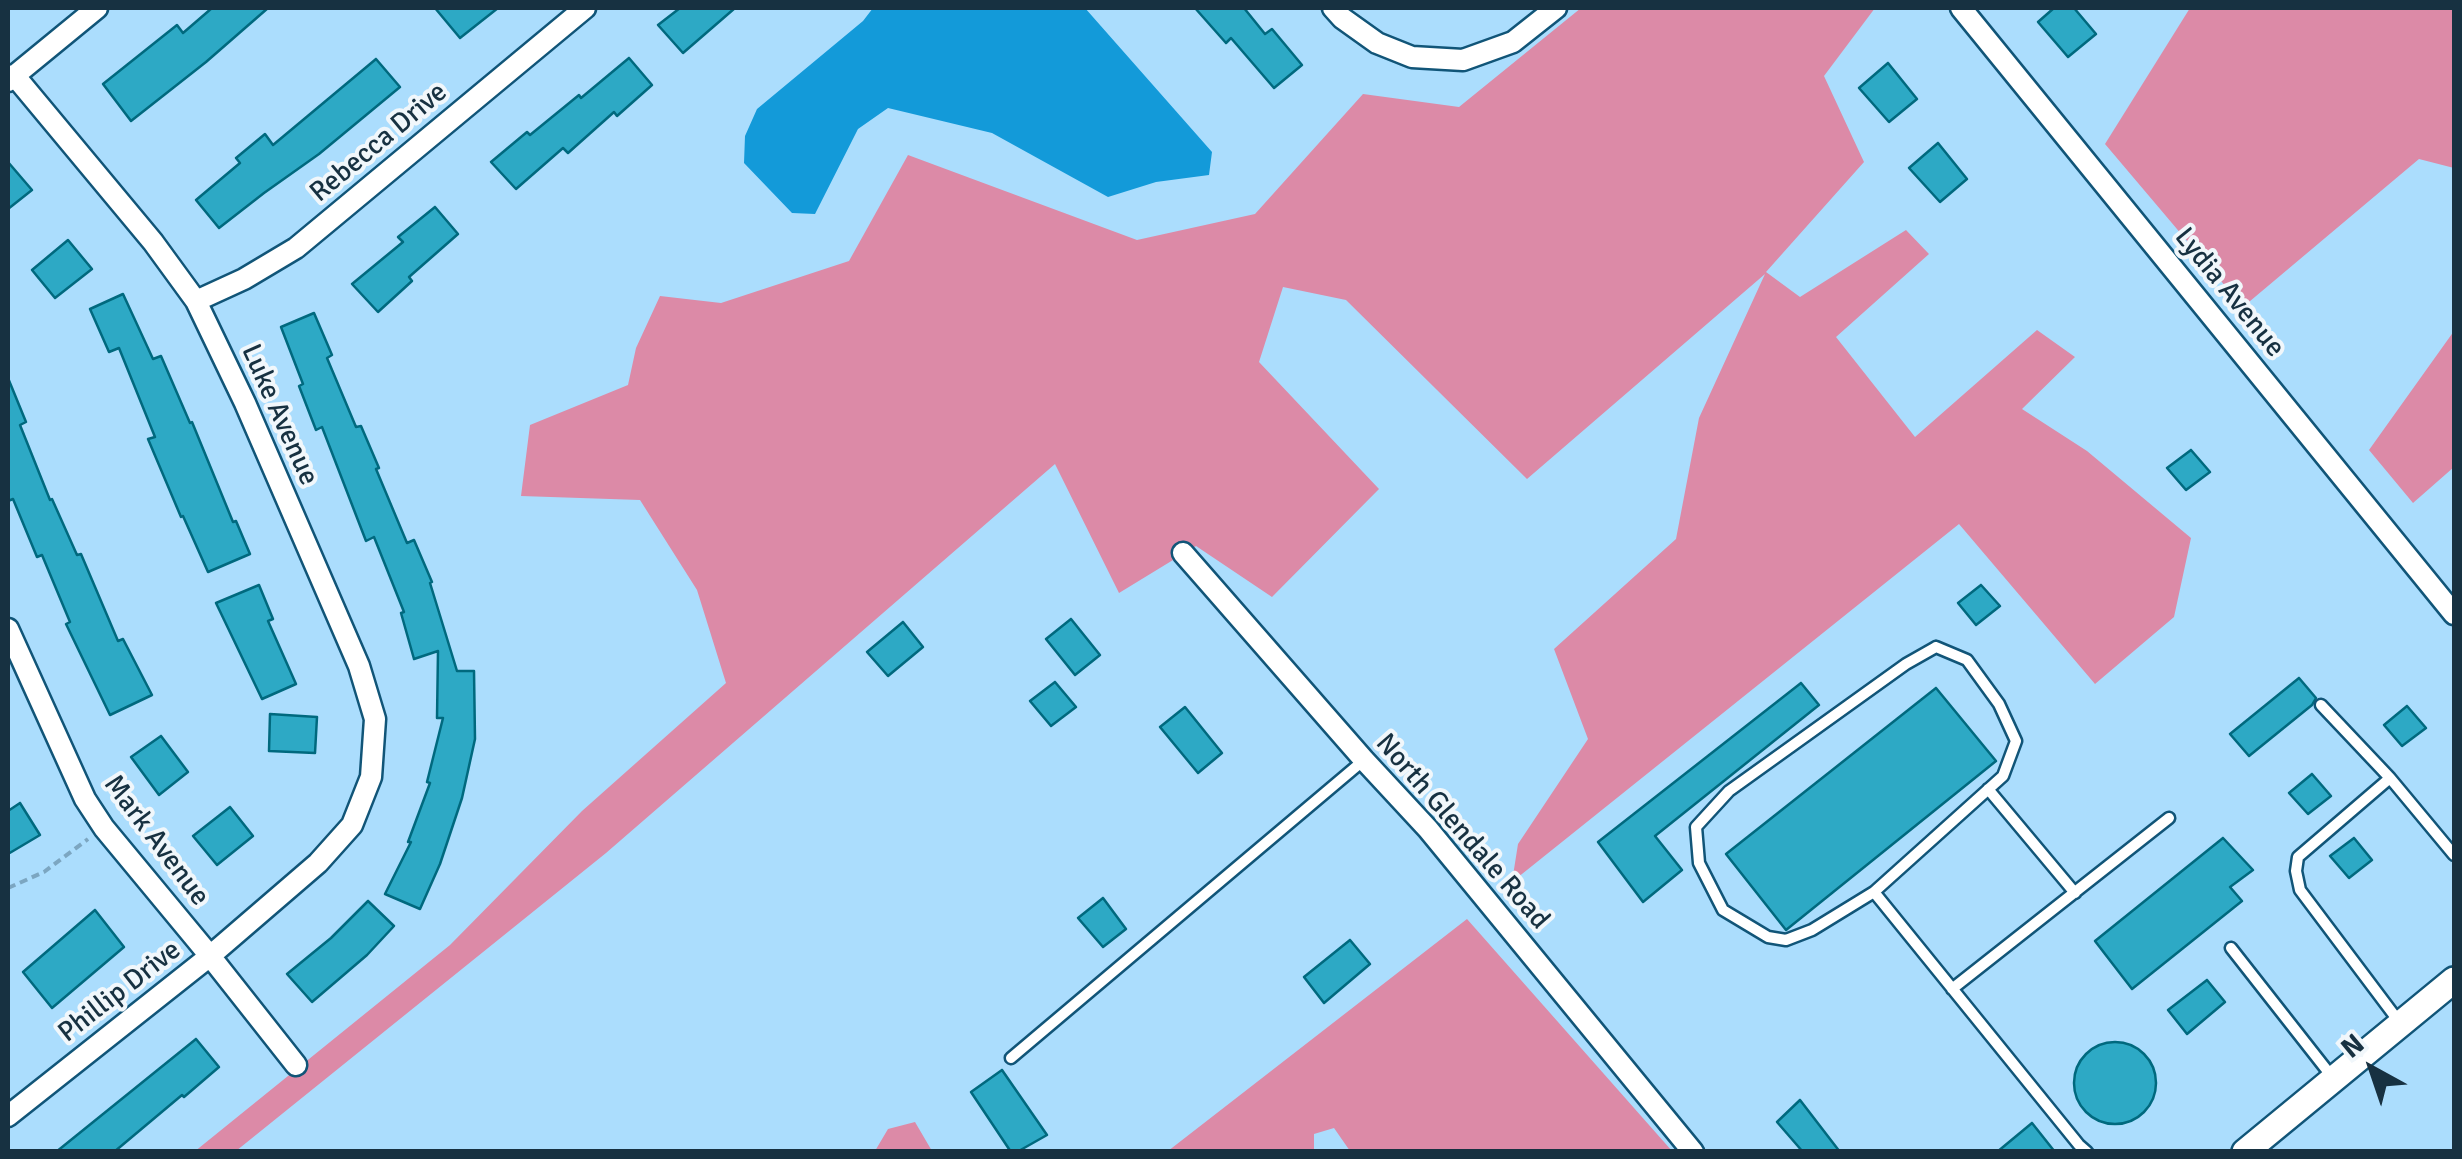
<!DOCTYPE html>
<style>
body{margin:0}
#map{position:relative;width:2462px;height:1159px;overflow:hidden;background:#abddfd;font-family:Signika,sans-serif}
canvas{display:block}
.frame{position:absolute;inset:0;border:10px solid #173141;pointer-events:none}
.north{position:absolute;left:2322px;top:1019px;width:100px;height:100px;-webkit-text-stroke:8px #f1f7fb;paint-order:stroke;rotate:320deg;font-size:28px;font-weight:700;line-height:40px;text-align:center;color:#173141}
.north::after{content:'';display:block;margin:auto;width:35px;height:45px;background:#173141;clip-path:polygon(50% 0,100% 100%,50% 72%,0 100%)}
</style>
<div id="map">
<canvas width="2462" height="1159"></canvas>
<div class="frame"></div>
<div class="north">N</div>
</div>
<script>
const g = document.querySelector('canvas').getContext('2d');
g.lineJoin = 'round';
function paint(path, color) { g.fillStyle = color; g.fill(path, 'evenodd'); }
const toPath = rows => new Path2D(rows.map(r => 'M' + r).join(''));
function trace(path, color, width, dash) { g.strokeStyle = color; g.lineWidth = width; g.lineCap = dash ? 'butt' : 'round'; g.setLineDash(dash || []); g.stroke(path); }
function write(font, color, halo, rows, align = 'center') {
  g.font = font + ' Signika,sans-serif'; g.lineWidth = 8; g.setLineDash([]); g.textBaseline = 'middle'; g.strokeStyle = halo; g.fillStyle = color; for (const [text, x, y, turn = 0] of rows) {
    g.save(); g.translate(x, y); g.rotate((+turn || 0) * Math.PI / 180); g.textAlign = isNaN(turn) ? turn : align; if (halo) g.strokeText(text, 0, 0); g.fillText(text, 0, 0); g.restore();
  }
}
paint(toPath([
 [1581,8,1875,8,1824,76,1864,162,1766,272,1800,297,1906,230,1929,254,1836,337,1915,437,2037,330,2075,357,2022,409,2087,451,2191,538,2174,617,2095,684,1959,524,1512,882,1518,844,1588,739,1554,649,1676,539,1699,418,1765,274,1527,479,1346,300,1283,287,1259,362,1379,489,1272,597,1196,546,1119,593,1055,464,606,853,236,1151,194,1152,450,945,582,811,726,683,697,590,640,500,521,496,530,425,628,385,636,348,660,296,721,303,849,261,908,155,1137,240,1255,214,1363,94,1459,107],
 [2190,8,2454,8,2454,168,2419,159,2243,307,2105,144],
 [2454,331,2454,467,2413,503,2369,450],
 [1467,919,1672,1151,1350,1151,1334,1128,1314,1134,1314,1151,1168,1151],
 [915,1122,932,1151,875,1151,888,1129]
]), '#dc8aa7');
paint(toPath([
 [873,8,1085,8,1212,152,1209,175,1156,182,1108,197,992,133,888,108,858,129,815,214,792,213,744,163,745,136,757,109,863,21]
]), '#139ad9');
const building = toPath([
 [212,8,268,8,206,62,131,121,103,84,177,25,183,33,212,8],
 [435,8,498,8,460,38,435,8],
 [680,8,735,8,683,53,658,25,680,8],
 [1195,8,1244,8,1265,34,1272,29,1302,65,1274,88,1231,38,1226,43,1195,8],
 [2054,8,2074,8,2096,34,2068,57,2038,22,2054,8],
 [629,58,652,85,617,116,614,112,568,153,563,148,516,189,491,162,527,132,530,135,579,95,581,98,629,58],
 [376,59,400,87,319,154,264,193,219,228,196,200,240,163,236,158,265,134,273,145,376,59],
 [1888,63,1917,99,1889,122,1859,88,1888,63],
 [1938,143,1967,179,1940,202,1909,168,1938,143],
 [8,162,32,190,8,209,8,162],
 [435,207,458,234,409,277,412,281,378,312,352,284,403,242,398,237,435,207],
 [68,240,92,269,55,298,32,270,68,240],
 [123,294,153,359,161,356,190,423,192,422,233,522,236,521,250,554,208,572,183,516,181,517,148,439,155,437,119,348,109,352,90,309,123,294],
 [314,313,332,355,327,358,356,427,361,426,379,468,376,469,407,543,414,540,432,582,430,583,457,671,474,671,475,739,462,798,440,864,420,909,385,894,411,842,408,842,430,783,427,782,443,718,437,718,438,651,414,659,401,613,404,612,374,537,366,541,322,427,316,430,299,386,303,384,281,327,314,313],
 [8,378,26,422,20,425,50,500,52,499,77,555,81,554,118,641,123,639,152,695,110,715,66,624,70,622,42,555,37,557,13,499,8,501,8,378],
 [2191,450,2210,472,2186,490,2167,468,2191,450],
 [259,585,273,619,268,621,296,684,262,699,216,603,259,585],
 [1981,585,2000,606,1976,625,1958,603,1981,585],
 [1071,619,1100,655,1075,675,1046,639,1071,619],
 [903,622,923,647,888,676,867,652,903,622],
 [2299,678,2316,698,2312,705,2249,756,2230,734,2299,678],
 [1055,682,1076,707,1051,726,1030,701,1055,682],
 [1801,683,1819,705,1655,836,1682,870,1643,902,1598,842,1801,683],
 [1936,688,1996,761,1786,930,1726,854,1936,688],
 [2407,706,2426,728,2402,746,2384,725,2407,706],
 [1185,707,1222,753,1198,773,1160,727,1185,707],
 [270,714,317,717,315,753,269,751,270,714],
 [161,736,188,772,159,795,131,757,161,736],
 [2312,774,2331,796,2308,814,2289,793,2312,774],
 [20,803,40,835,8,854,8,811,20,803],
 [230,807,253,836,217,865,193,836,230,807],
 [2223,838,2253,870,2230,887,2242,901,2132,989,2095,941,2223,838],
 [2354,838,2372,860,2349,878,2330,856,2354,838],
 [1103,898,1126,929,1103,947,1078,918,1103,898],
 [368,901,394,926,367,955,312,1002,287,974,331,938,368,901],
 [95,910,124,947,52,1008,23,972,95,910],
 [1350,940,1370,964,1324,1003,1304,977,1350,940],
 [2207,980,2225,1002,2187,1034,2168,1010,2207,980],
 [196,1039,219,1067,184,1097,182,1095,114,1152,56,1152,196,1039],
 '2074 1083a41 41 0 1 1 82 0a41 41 0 1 1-82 0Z',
 [1002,1070,1047,1135,1017,1152,1011,1152,971,1092,1002,1070],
 [1800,1100,1840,1152,1803,1152,1777,1122,1800,1100],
 [2032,1123,2055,1152,1997,1152,2032,1123]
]);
paint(building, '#2da9c5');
trace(building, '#00697e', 2.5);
const service = toPath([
 [1936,647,1967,660,1999,704,2016,741,2003,776,1874,892,1812,930,1786,940,1768,937,1723,910,1699,863,1696,827,1729,791,1906,664,1936,647],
 [2321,705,2390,778,2454,855],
 [2390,778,2298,857,2296,871,2300,890,2400,1023],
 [1988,789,2075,893],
 [1874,892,2079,1145,2087,1152],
 [2231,948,2333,1078],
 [1952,989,2169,818],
 [1011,1058,1364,760]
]);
const minor = toPath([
 [1333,8,1342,18,1377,43,1412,57,1463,60,1513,42,1556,8],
 [1961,8,2454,614],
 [8,81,97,8],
 [196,301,244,279,296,248,585,8],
 [1183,553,1364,760,1428,829,1693,1152],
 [8,629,85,799,104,828,210,956,296,1065],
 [8,1116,210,956,318,863,352,825,371,777,375,719,359,666,245,403,196,301,153,242,14,75]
]);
const tertiary = toPath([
 [2245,1152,2454,980]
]);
trace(service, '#115578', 15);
trace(minor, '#115578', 25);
trace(tertiary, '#115578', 30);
trace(toPath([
 [8,888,44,872,88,839]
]), '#7ca6c1', 4, [8, 5]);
trace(service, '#fff', 10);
trace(minor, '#fff', 20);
trace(tertiary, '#fff', 25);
write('28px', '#173141', '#f1f7fb', [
 ["Rebecca Drive",379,143,-40],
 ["Lydia Avenue",2229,293,51],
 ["Luke Avenue",279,415,66],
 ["North Glendale Road",1462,832,49],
 ["Mark Avenue",156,841,53],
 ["Phillip Drive",120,992,-38]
]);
</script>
